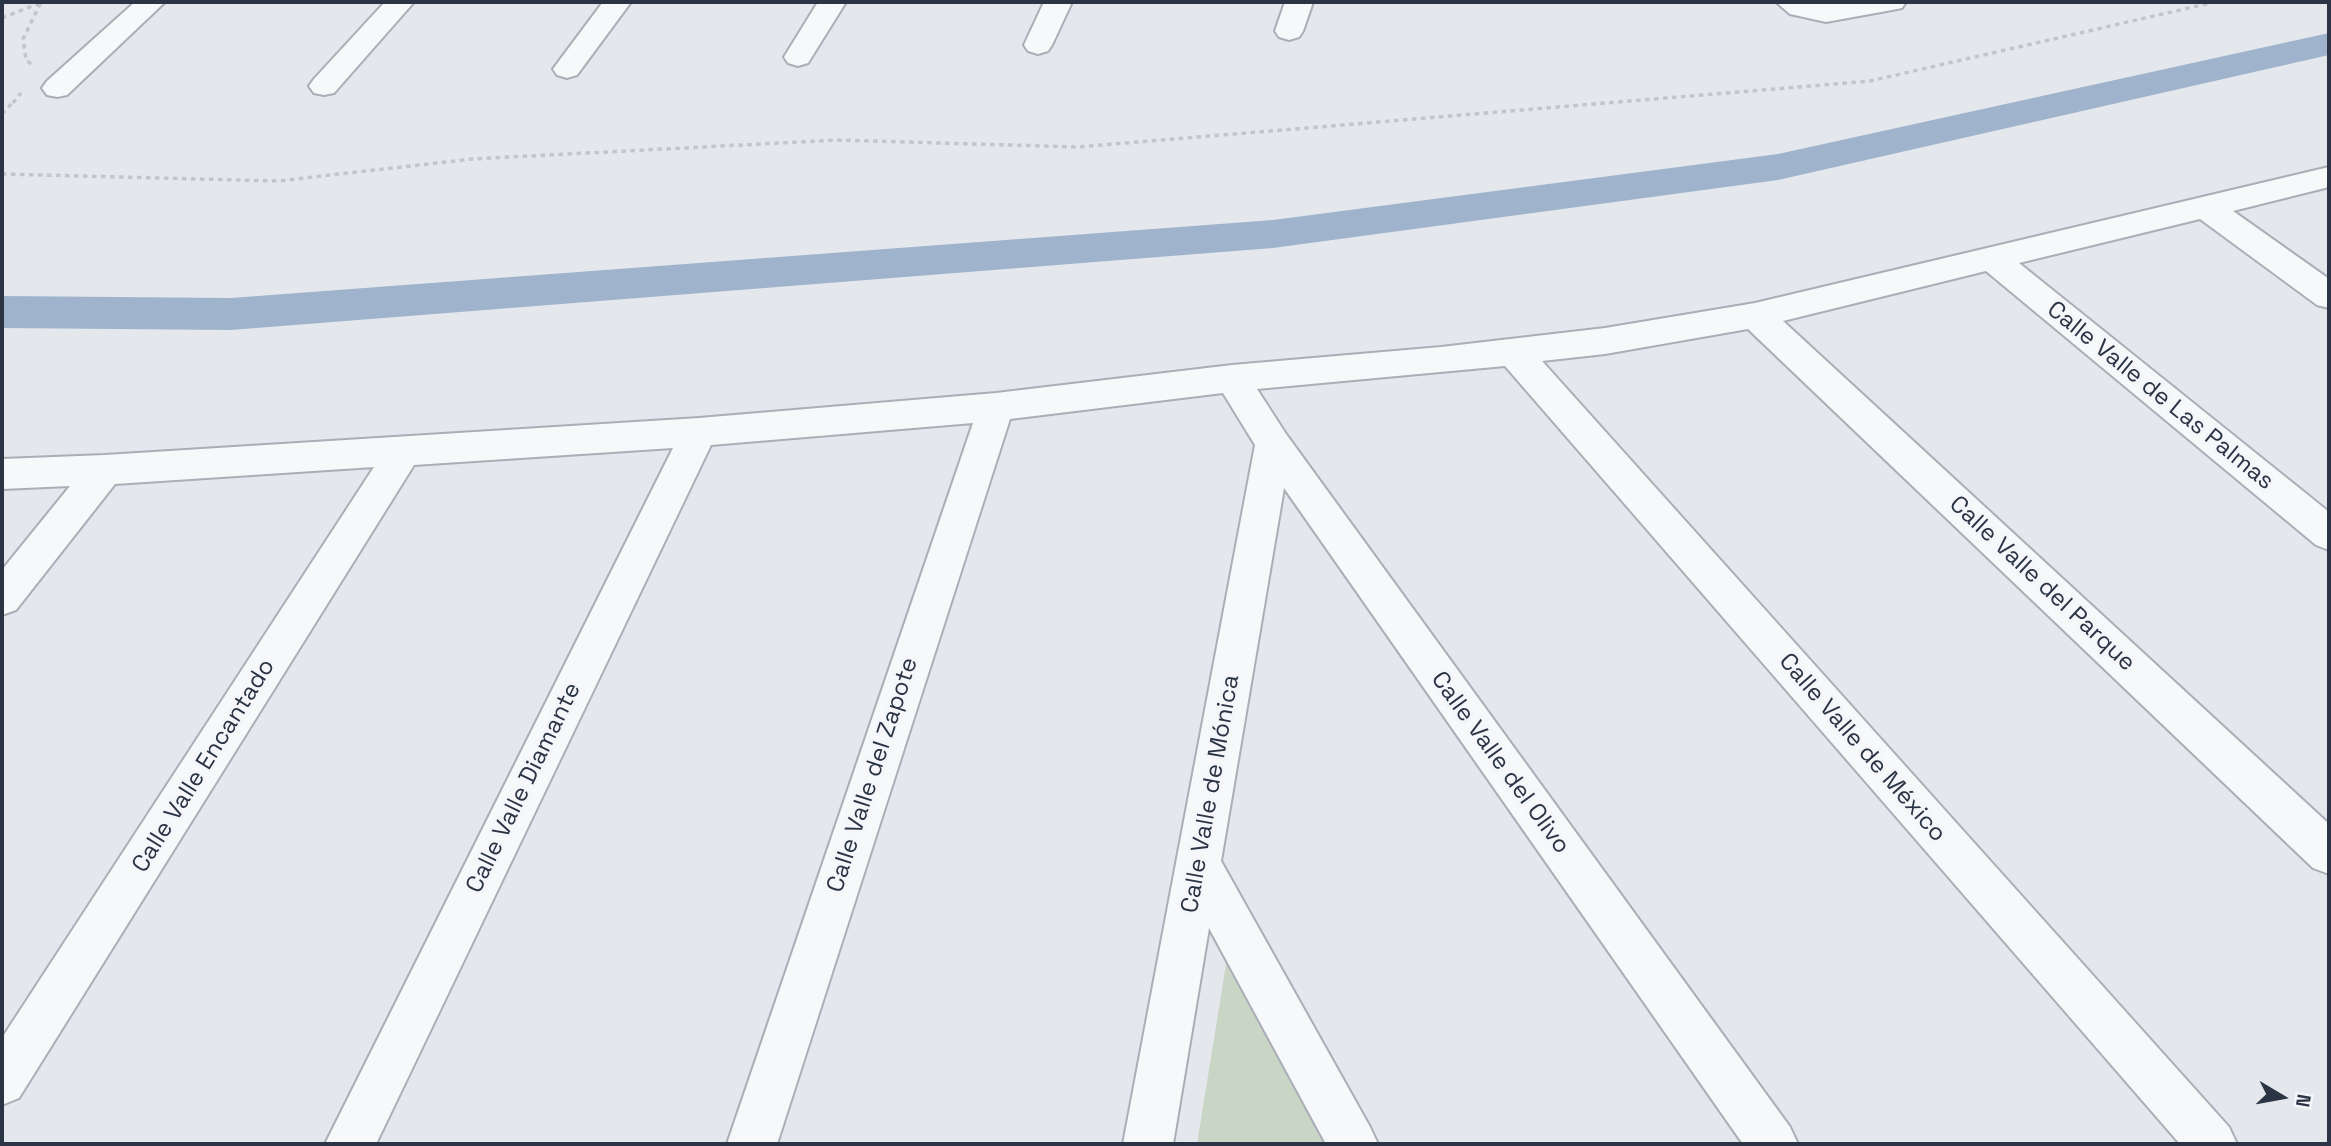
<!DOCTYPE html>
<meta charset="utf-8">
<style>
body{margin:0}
#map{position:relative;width:2331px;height:1146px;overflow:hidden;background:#e4e7ec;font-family:"Space Grotesk",sans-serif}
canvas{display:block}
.frame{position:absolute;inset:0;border:4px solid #2b3445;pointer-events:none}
.north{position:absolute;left:2247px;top:1062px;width:70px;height:70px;-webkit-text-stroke:5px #f4f6f9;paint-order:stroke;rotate:100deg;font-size:19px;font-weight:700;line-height:28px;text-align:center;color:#2b3445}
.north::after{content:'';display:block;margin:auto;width:24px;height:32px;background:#2b3445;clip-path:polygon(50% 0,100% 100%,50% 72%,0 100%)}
</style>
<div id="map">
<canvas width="2331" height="1146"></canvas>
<div class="frame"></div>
<div class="north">N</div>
</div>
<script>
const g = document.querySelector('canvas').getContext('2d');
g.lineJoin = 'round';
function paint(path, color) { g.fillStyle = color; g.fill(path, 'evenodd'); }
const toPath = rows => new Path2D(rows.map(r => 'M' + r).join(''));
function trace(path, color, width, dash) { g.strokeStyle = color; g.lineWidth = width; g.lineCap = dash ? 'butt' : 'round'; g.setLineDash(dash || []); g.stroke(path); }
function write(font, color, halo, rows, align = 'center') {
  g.font = font + ' "Space Grotesk",sans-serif'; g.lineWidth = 7; g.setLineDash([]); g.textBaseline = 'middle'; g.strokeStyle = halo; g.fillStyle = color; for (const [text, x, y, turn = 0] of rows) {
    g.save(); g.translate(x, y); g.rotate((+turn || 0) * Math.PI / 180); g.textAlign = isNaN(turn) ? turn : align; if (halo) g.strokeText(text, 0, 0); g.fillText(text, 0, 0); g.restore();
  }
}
paint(toPath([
 [1229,946,1330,1144,1197,1144]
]), '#c9d6c5');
paint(toPath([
 [2329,33,2329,55,1778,180,1273,248,231,330,2,328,2,296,231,298,1273,220,1778,154,2329,33]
]), '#9fb4cc');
const minor = toPath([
 [135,2,165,2,67,95,57,97,47,95,42,88,47,81,135,2],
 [385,2,414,2,334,93,324,95,314,93,309,86,314,79,385,2],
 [603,2,631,2,577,75,567,78,557,75,553,69,603,2],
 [818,2,846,2,808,63,798,66,788,63,784,57,818,2],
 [1044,2,1072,2,1052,45,1048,51,1038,54,1028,51,1024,45,1044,2],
 [1285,2,1313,2,1303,31,1299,37,1289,40,1279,37,1275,31,1285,2],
 [2329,167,2329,187,2233,211,2329,279,2329,308,2317,305,2200,219,2019,263,2329,512,2329,550,2316,545,1986,271,1783,321,2329,824,2329,874,2313,868,1748,329,1605,354,1542,361,2229,1127,2237,1144,2180,1144,1505,366,1257,389,1286,434,1790,1127,1798,1144,1743,1144,1284,488,1221,861,1370,1127,1378,1144,1326,1144,1209,928,1173,1144,1123,1144,1255,445,1223,393,1010,419,777,1144,727,1144,973,423,711,445,376,1144,325,1144,673,448,414,465,19,1098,2,1105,2,1038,374,467,115,484,16,610,2,615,2,570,70,486,2,489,2,459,105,455,699,418,996,393,1232,365,1441,347,1605,328,1755,303,2329,167]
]);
const tertiary = toPath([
 [1776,2,1826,4,1843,2,1906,2,1902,8,1892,10,1826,22,1790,14,1776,2]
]);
trace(minor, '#a9aeb7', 4);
trace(tertiary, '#a9aeb7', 4);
trace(toPath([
 [2,18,40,3],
 [31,64,26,60,23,39,41,2],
 [13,103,21,93],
 [2,114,13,102],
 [2,174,278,181,472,159,837,140,1078,147,1870,81,2215,2]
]), '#c2c5cb', 3.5, [4.5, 4.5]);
paint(minor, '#f7f8fa');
paint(tertiary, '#f7f8fa');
write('24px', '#2b3445', '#f4f6f9', [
 ["Calle Valle de Las Palmas",2160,396,39],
 ["Calle Valle del Parque",2042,584,43],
 ["Calle Valle de México",1862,748,49],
 ["Calle Valle del Olivo",1500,763,54],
 ["Calle Valle Encantado",204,766,-58],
 ["Calle Valle del Zapote",873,775,-72],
 ["Calle Valle Diamante",524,788,-64],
 ["Calle Valle de Mónica",1211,794,-80]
]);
</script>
